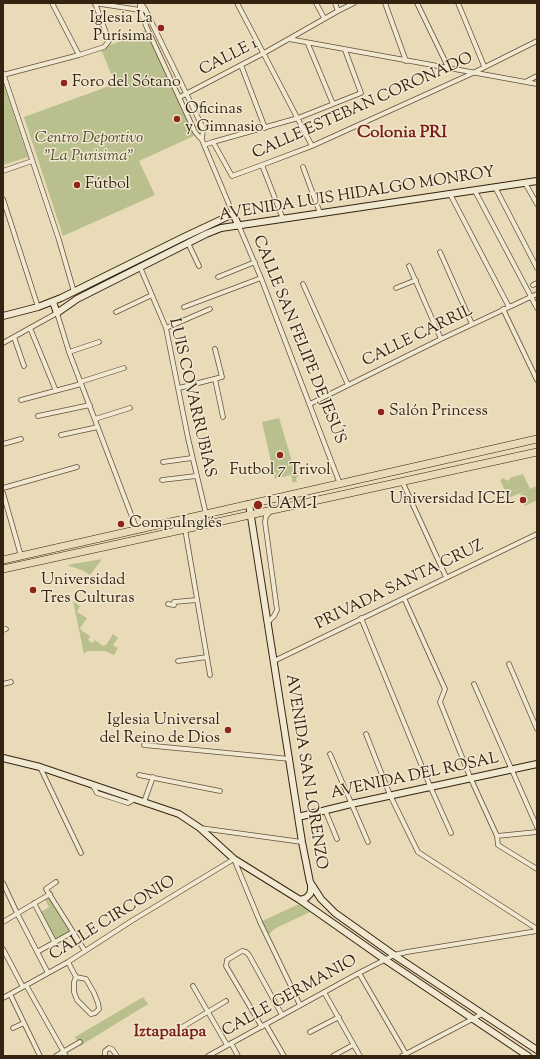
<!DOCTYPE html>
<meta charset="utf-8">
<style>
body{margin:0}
#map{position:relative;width:540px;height:1059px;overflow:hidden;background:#eadbb8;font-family:"Sorts Mill Goudy",serif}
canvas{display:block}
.frame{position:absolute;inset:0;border:4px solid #352311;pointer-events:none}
</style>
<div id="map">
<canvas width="540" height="1059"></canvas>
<div class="frame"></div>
</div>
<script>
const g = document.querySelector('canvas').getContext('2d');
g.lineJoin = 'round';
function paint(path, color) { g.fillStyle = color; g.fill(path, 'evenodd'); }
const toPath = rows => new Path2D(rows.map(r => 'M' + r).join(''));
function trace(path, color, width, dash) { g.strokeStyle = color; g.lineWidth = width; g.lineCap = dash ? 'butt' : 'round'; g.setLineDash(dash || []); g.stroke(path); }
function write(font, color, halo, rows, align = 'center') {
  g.font = font + ' "Sorts Mill Goudy",serif'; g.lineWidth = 3; g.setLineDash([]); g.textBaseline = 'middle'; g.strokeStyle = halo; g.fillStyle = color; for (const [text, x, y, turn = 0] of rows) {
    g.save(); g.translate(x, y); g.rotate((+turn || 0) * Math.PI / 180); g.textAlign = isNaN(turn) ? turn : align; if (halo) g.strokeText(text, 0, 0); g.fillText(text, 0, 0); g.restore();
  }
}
paint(toPath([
 [147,30,194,136,139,161,155,195,63,236,24,117,115,84,101,49],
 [3,82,28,157,3,165],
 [279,418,295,471,298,471,299,476,296,478,297,482,295,482,293,483,291,475,275,479,262,422],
 [523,474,530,489,537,486,537,500,525,506,520,494,526,491,508,498,500,480,504,478,507,481,512,477],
 [102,559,90,575,84,571,67,565],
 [73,601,80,606,77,612,87,618,80,628,81,630,90,636,88,640,92,643,95,640,103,646,104,645,106,645,113,634,118,638,113,645,118,648,114,655,105,651,87,651,84,654],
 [50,894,73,932,55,943,39,913,49,907,44,898],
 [299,904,310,912,276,928,267,936,260,922],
 [143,997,148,1004,80,1046,75,1037]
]), '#b9c08d');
const street = toPath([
 [52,3,79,55],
 [94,3,140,10,143,10],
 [140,3,140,10,147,28,195,132,202,140,233,214],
 [141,3,145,9,203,128,202,140],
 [237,3,312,146],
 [316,3,324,18],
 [335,3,338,11],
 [385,3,406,61],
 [417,3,448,67],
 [458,3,484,66],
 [289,39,537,84],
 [308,44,333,104],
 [241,65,265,128],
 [3,73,59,240,74,292],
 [3,75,79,55,104,47,109,41,95,3],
 [527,81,537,76],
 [180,97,264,53,338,11,354,3],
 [213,142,232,176,262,165,312,146,473,73,537,41],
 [204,145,213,142,298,118,361,93,345,50],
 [262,165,283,219],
 [303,167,320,213],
 [3,171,32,161],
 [525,183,537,204],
 [495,187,537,268],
 [475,191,537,308],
 [450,194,509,307],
 [3,199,38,307],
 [239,226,261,278,340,484],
 [188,243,199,266],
 [440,252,472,324],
 [409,266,441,339],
 [140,267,166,328,188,438,206,514],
 [218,277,255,262],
 [303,284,348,385],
 [533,285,537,283],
 [396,288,416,280],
 [184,307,261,278],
 [503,309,537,380],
 [116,312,152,295],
 [30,328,56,391],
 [166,328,210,309],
 [14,337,24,366],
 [3,343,57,313,69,352,137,530],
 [69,352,99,342],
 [215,379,223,417],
 [80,382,124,368],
 [179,388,222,377,215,349],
 [21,400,81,384],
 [310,404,441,339,537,294],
 [38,416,90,405],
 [95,419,130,408],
 [61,435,98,427],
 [3,444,21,439],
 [163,462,192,458],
 [162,480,196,476],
 [402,481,446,577],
 [3,488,77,467],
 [3,493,21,556],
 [185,529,210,675],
 [404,598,445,689,440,702,470,777,497,836,498,845,537,869],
 [168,604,174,605,174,602,197,600],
 [361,618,430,786,451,833],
 [268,622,274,616,277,610,265,522,266,516,270,512],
 [3,630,6,629],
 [178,661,207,657],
 [274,661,537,534],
 [509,664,537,729],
 [3,684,11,682],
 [474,684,537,827],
 [366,734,390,795,414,844,418,852,537,929],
 [144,745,290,759],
 [330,754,368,842],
 [40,767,81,853],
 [139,775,220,791],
 [92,784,97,793,128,803,135,799],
 [144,802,153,777],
 [325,810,337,839],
 [200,828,302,842],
 [497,836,537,832],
 [56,882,46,889,85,951],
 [3,883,17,913,48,973],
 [34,903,55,943],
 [3,922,50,894],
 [3,949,23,987],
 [37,952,73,932],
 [68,962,76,977,74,982,74,992,77,1000,91,1014,95,1013,99,1009,98,1003,94,993,86,979,76,977],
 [359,973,406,1054],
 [26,985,66,1056],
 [193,986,227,1045],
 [324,992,360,1056],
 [10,994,40,1056],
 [3,998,68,962,133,920,234,859,260,922,300,1005],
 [266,1025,284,1056],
 [262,1027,226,966,227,960,242,951,246,952,249,955,282,1015],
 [13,1028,24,1023],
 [179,1029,226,1001],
 [310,1032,339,1017],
 [231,1043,238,1056],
 [56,1056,80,1042],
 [105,1056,105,1051,109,1048,112,1049,117,1056],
 [208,1056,359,973,394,955,407,952,537,931],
 [333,1056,353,1045],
 [402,1056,482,1014]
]);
const secondary = toPath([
 [53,302,57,313,77,299,206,234,221,228,537,181],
 [3,316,38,307,61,298,184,237,233,214,239,226],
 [249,504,302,842,310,882,321,899,335,913,394,955,537,1050],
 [3,758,40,767,179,814,200,828,234,859,300,900,384,959,528,1056],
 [298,817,351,804,537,764],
 [300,900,306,898,310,894,311,890,311,884]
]);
const primary = toPath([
 [3,560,537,439],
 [3,569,537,452]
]);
trace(street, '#62513b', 5.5);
trace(secondary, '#352311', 8);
trace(primary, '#352311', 8);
trace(street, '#f1e8d1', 4);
trace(secondary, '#f1e8d1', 6);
trace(primary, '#eadbb8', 7);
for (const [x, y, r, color] of [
 [161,28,4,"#8f2418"],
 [64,83,4,"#8f2418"],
 [177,119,4,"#8f2418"],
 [77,185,4,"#8f2418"],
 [381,412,4,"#8f2418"],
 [280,455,4,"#8f2418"],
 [523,500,4,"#8f2418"],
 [258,505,5,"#8f2418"],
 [121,524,4,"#8f2418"],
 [33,590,4,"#8f2418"],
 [228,730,4,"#8f2418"]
]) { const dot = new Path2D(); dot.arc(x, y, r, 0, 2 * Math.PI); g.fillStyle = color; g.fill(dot); trace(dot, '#f1e8d1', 1.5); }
write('16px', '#352311', '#f1e8d1', [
 ["Iglesia La",153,19,"right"],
 ["Purísima",153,37,"right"],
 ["Foro del Sótano",72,83],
 ["Oficinas",185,110],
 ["y Gimnasio",185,128],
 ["Fútbol",85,185],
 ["Salón Princess",389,412],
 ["Futbol 7 Trivol",280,471,"center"],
 ["Universidad ICEL",515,500,"right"],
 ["UAM-I",267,505],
 ["CompuInglés",129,524],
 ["Universidad",41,581],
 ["Tres Culturas",41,599],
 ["Iglesia Universal",220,721,"right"],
 ["del Reino de Dios",220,739,"right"]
], 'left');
write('16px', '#352311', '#f1e8d1', [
 ["CALLE 1",229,58,-27],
 ["CALLE ESTEBAN CORONADO",363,107,-24],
 ["AVENIDA LUIS HIDALGO MONROY",357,195,-9],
 ["CALLE CARRIL",418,337,-26],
 ["CALLE SAN FELIPE DE JESÚS",298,340,68],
 ["LUIS COVARRUBIAS",191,398,77],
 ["PRIVADA SANTA CRUZ",400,586,-26],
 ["AVENIDA SAN LORENZO",305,772,81],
 ["AVENIDA DEL ROSAL",415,777,-12],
 ["CALLE CIRCONIO",113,919,-32],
 ["CALLE GERMANIO",290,997,-29]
]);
write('italic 16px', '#564a30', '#f1e8d1', [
 ["Centro Deportivo",89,139],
 ["\"La Purisima\"",89,157]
]);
write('bold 17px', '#7a1f14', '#f1e8d1', [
 ["Colonia PRI",402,134],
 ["Iztapalapa",170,1033]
]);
</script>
